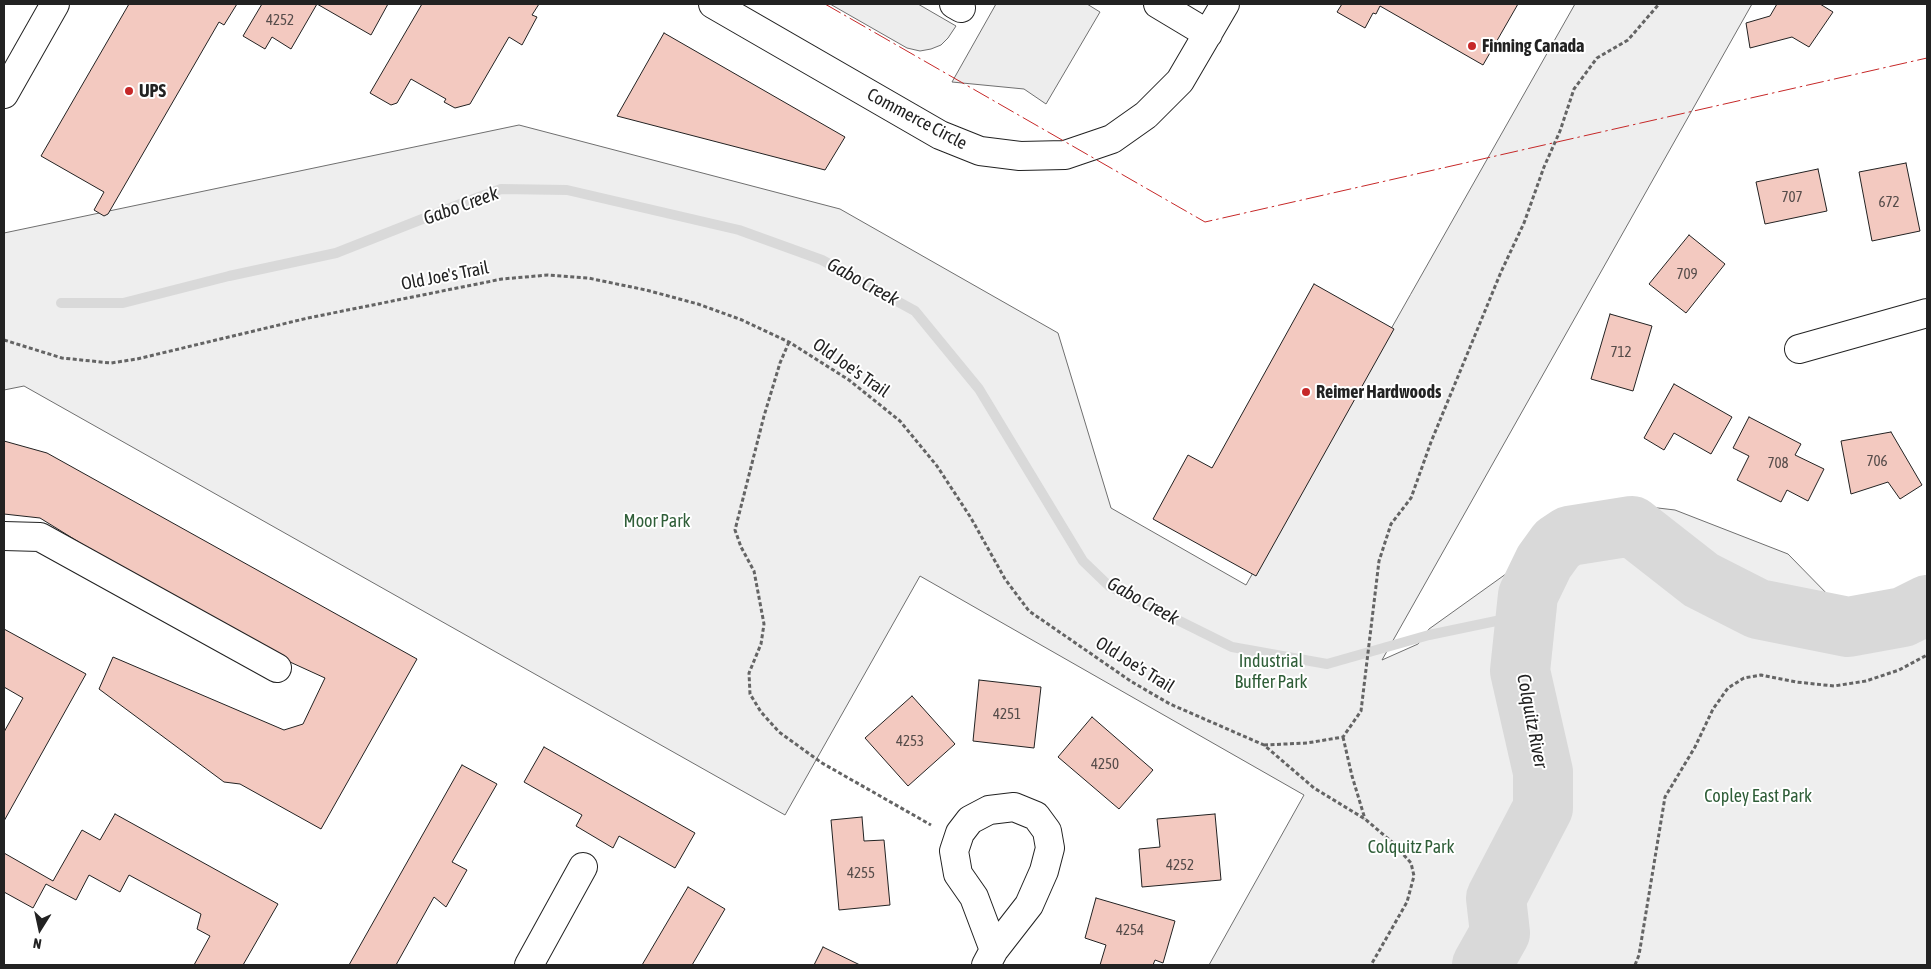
<!DOCTYPE html>
<style>
body{margin:0}
#map{position:relative;width:1931px;height:969px;overflow:hidden;background:#fff;font-family:"Asap Condensed",sans-serif}
canvas{display:block}
.frame{position:absolute;inset:0;border:5px solid #222;pointer-events:none}
.north{position:absolute;left:15px;top:904px;width:50px;height:50px;-webkit-text-stroke:4px #fff;paint-order:stroke;rotate:190deg;font-size:14px;font-weight:700;line-height:20px;text-align:center;color:#222}
.north::after{content:'';display:block;margin:auto;width:18px;height:22px;background:#222;clip-path:polygon(50% 0,100% 100%,50% 72%,0 100%)}
</style>
<div id="map">
<canvas width="1931" height="969"></canvas>
<div class="frame"></div>
<div class="north">N</div>
</div>
<script>
const g = document.querySelector('canvas').getContext('2d');
g.lineJoin = 'round';
function paint(path, color) { g.fillStyle = color; g.fill(path, 'evenodd'); }
const toPath = rows => new Path2D(rows.map(r => 'M' + r).join(''));
function trace(path, color, width, dash) { g.strokeStyle = color; g.lineWidth = width; g.lineCap = dash ? 'butt' : 'round'; g.setLineDash(dash || []); g.stroke(path); }
function write(font, color, halo, rows, align = 'center') {
  g.font = font + ' "Asap Condensed",sans-serif'; g.lineWidth = 4; g.setLineDash([]); g.textBaseline = 'middle'; g.strokeStyle = halo; g.fillStyle = color; for (const [text, x, y, turn = 0] of rows) {
    g.save(); g.translate(x, y); g.rotate((+turn || 0) * Math.PI / 180); g.textAlign = isNaN(turn) ? turn : align; if (halo) g.strokeText(text, 0, 0); g.fillText(text, 0, 0); g.restore();
  }
}
const green = toPath([
 [1575,4,1752,4,1382,660,1418,644,1429,629,1538,551,1563,528,1571,515,1581,508,1589,513,1624,504,1675,510,1788,554,1834,601,1847,606,1861,605,1911,590,1927,582,1927,965,1209,965,1304,795,920,576,785,815,24,386,4,390,4,233,519,125,840,209,1058,333,1111,508,1246,585,1575,4]
]);
paint(green, '#eee');
trace(green, '#6f6f6f', 1);
const parking = toPath([
 [830,4,918,4,956,26,948,38,941,45,931,49,920,51,907,48,830,4],
 [996,4,1087,4,1100,12,1046,104,1024,89,952,82,996,4]
]);
paint(parking, '#ededed');
trace(parking, '#6f6f6f', 1);
trace(toPath([
 [61,303,123,303,229,276,336,253,463,203,501,189,567,190,739,230,822,260,915,311,979,389,1083,561,1109,586,1232,647,1327,664,1429,635,1525,615]
]), '#d9d9d9', 10);
trace(toPath([
 [1482,965,1500,933,1496,898,1543,808,1543,772,1520,671,1528,595,1544,562,1557,544,1569,536,1632,526,1701,580,1758,609,1848,627,1903,617,1927,605]
]), '#d9d9d9', 60);
const building = toPath([
 [129,4,237,4,224,25,219,22,108,214,104,216,94,210,104,192,41,156,129,4],
 [262,4,317,4,291,49,272,37,265,49,243,36,262,4],
 [317,4,388,4,371,35,317,4],
 [422,4,539,4,532,15,537,17,522,45,509,37,470,104,455,108,444,102,446,99,411,79,397,103,391,105,370,93,422,4],
 [1342,4,1518,4,1483,65,1380,6,1376,14,1373,13,1365,28,1337,12,1342,4],
 [1777,4,1820,4,1833,12,1809,47,1792,37,1750,48,1746,23,1770,16,1777,4],
 [664,33,845,137,825,170,617,116,664,33],
 [1906,163,1920,231,1872,241,1859,172,1906,163],
 [1818,169,1827,211,1765,224,1756,182,1818,169],
 [1689,235,1725,264,1686,313,1649,284,1689,235],
 [1314,284,1394,329,1256,576,1153,519,1188,455,1212,468,1314,284],
 [1610,314,1652,326,1633,391,1591,379,1610,314],
 [1674,384,1732,417,1711,454,1674,433,1664,450,1644,438,1674,384],
 [1749,417,1801,444,1795,455,1824,469,1808,501,1787,490,1781,502,1737,480,1749,456,1733,448,1749,417],
 [1891,432,1922,485,1900,499,1888,482,1851,494,1841,441,1891,432],
 [4,441,47,453,417,659,321,829,240,784,224,782,99,689,113,657,284,730,303,724,325,678,279,657,119,567,40,518,4,514,4,441],
 [4,629,86,674,4,821,4,732,23,698,4,687,4,629],
 [979,680,1041,687,1034,748,973,741,979,680],
 [912,696,955,744,908,786,865,738,912,696],
 [1092,717,1153,770,1119,809,1058,757,1092,717],
 [544,747,695,833,675,868,619,836,613,848,576,826,582,815,524,782,544,747],
 [462,765,497,784,452,862,467,870,446,907,434,897,396,965,349,965,462,765],
 [115,814,278,904,243,965,194,965,210,936,197,929,201,914,129,875,120,892,89,875,76,900,46,884,33,908,4,892,4,853,53,881,82,830,100,840,115,814],
 [1215,814,1221,880,1142,887,1139,849,1160,847,1157,819,1215,814],
 [862,817,864,841,884,840,890,905,839,910,831,820,862,817],
 [688,887,725,909,692,965,642,965,688,887],
 [1096,898,1175,921,1163,963,1155,960,1153,965,1100,965,1106,945,1085,938,1096,898],
 [823,947,860,965,814,965,823,947]
]);
paint(building, '#f3c9c0');
trace(building, '#222', 1);
const minor = toPath([
 [713,4,940,135,980,151,1020,156,1065,155,1112,139,1146,115,1180,81,1225,4],
 [954,4,961,8],
 [1158,4,1208,34],
 [4,94,55,4],
 [1799,349,1927,313],
 [4,536,40,537,277,668],
 [529,965,583,867],
 [986,965,994,950,1029,905,1044,871,1050,848,1047,831,1036,816,1014,807,989,810,970,820,960,833,954,851,958,874,974,897,994,950]
]);
trace(minor, '#222', 30);
trace(toPath([
 [4,340,62,358,111,363,137,359,308,318,502,279,548,275,588,278,646,290,698,304,742,320,789,342,849,380,900,421,937,466,971,518,1005,579,1029,611,1132,682,1170,704,1264,745,1314,788,1365,819,1392,842,1411,863,1414,876,1407,902,1371,965],
 [789,342,780,363,764,416,735,530,741,547,754,571,764,624,761,644,749,673,750,694,761,712,779,732,822,763,931,825],
 [1343,737,1352,776,1365,819],
 [1264,745,1307,743,1343,737,1361,711,1379,561,1391,524,1411,498,1431,442,1501,272,1524,223,1544,167,1560,131,1574,89,1597,58,1628,40,1659,4],
 [1635,965,1639,955,1665,797,1695,747,1713,709,1728,688,1744,678,1761,675,1796,682,1834,686,1866,681,1899,670,1927,655]
]), '#646464', 3, [4, 2.5]);
trace(minor, '#fff', 28);
trace(toPath([
 [825,4,1205,222,1927,58]
]), '#c62828', 1, [18, 4, 2.5, 4]);
for (const [x, y, r, color] of [
 [1472,46,5,"#c62828"],
 [129,91,5,"#c62828"],
 [1306,392,5,"#c62828"]
]) { const dot = new Path2D(); dot.arc(x, y, r, 0, 2 * Math.PI); g.fillStyle = color; g.fill(dot); trace(dot, '#fff', 2); }
write('15px', '#564c4a', null, [
 ["4252",280,20],
 ["707",1792,197],
 ["672",1889,202],
 ["709",1687,274],
 ["712",1621,352],
 ["706",1877,461],
 ["708",1778,463],
 ["4251",1007,714],
 ["4253",910,741],
 ["4250",1105,764],
 ["4252",1180,865],
 ["4255",861,873],
 ["4254",1130,930]
]);
write('bold 18px', '#222', '#fff', [
 ["Finning Canada",1482,46],
 ["UPS",139,91],
 ["Reimer Hardwoods",1316,392]
], 'left');
write('18px', '#222', '#fff', [
 ["Commerce Circle",917,119,28],
 ["Old Joe's Trail",445,276,-11],
 ["Old Joe's Trail",851,368,35],
 ["Old Joe's Trail",1135,665,32]
]);
write('18px', '#2f5e38', '#fff', [
 ["Moor Park",657,521],
 ["Industrial",1271,661],
 ["Buffer Park",1271,682],
 ["Copley East Park",1758,796],
 ["Colquitz Park",1411,847]
]);
write('italic 19px', '#222', '#fff', [
 ["Gabo Creek",461,206,-20],
 ["Gabo Creek",863,282,29],
 ["Gabo Creek",1143,601,29],
 ["Colquitz River",1532,721,79]
]);
</script>
